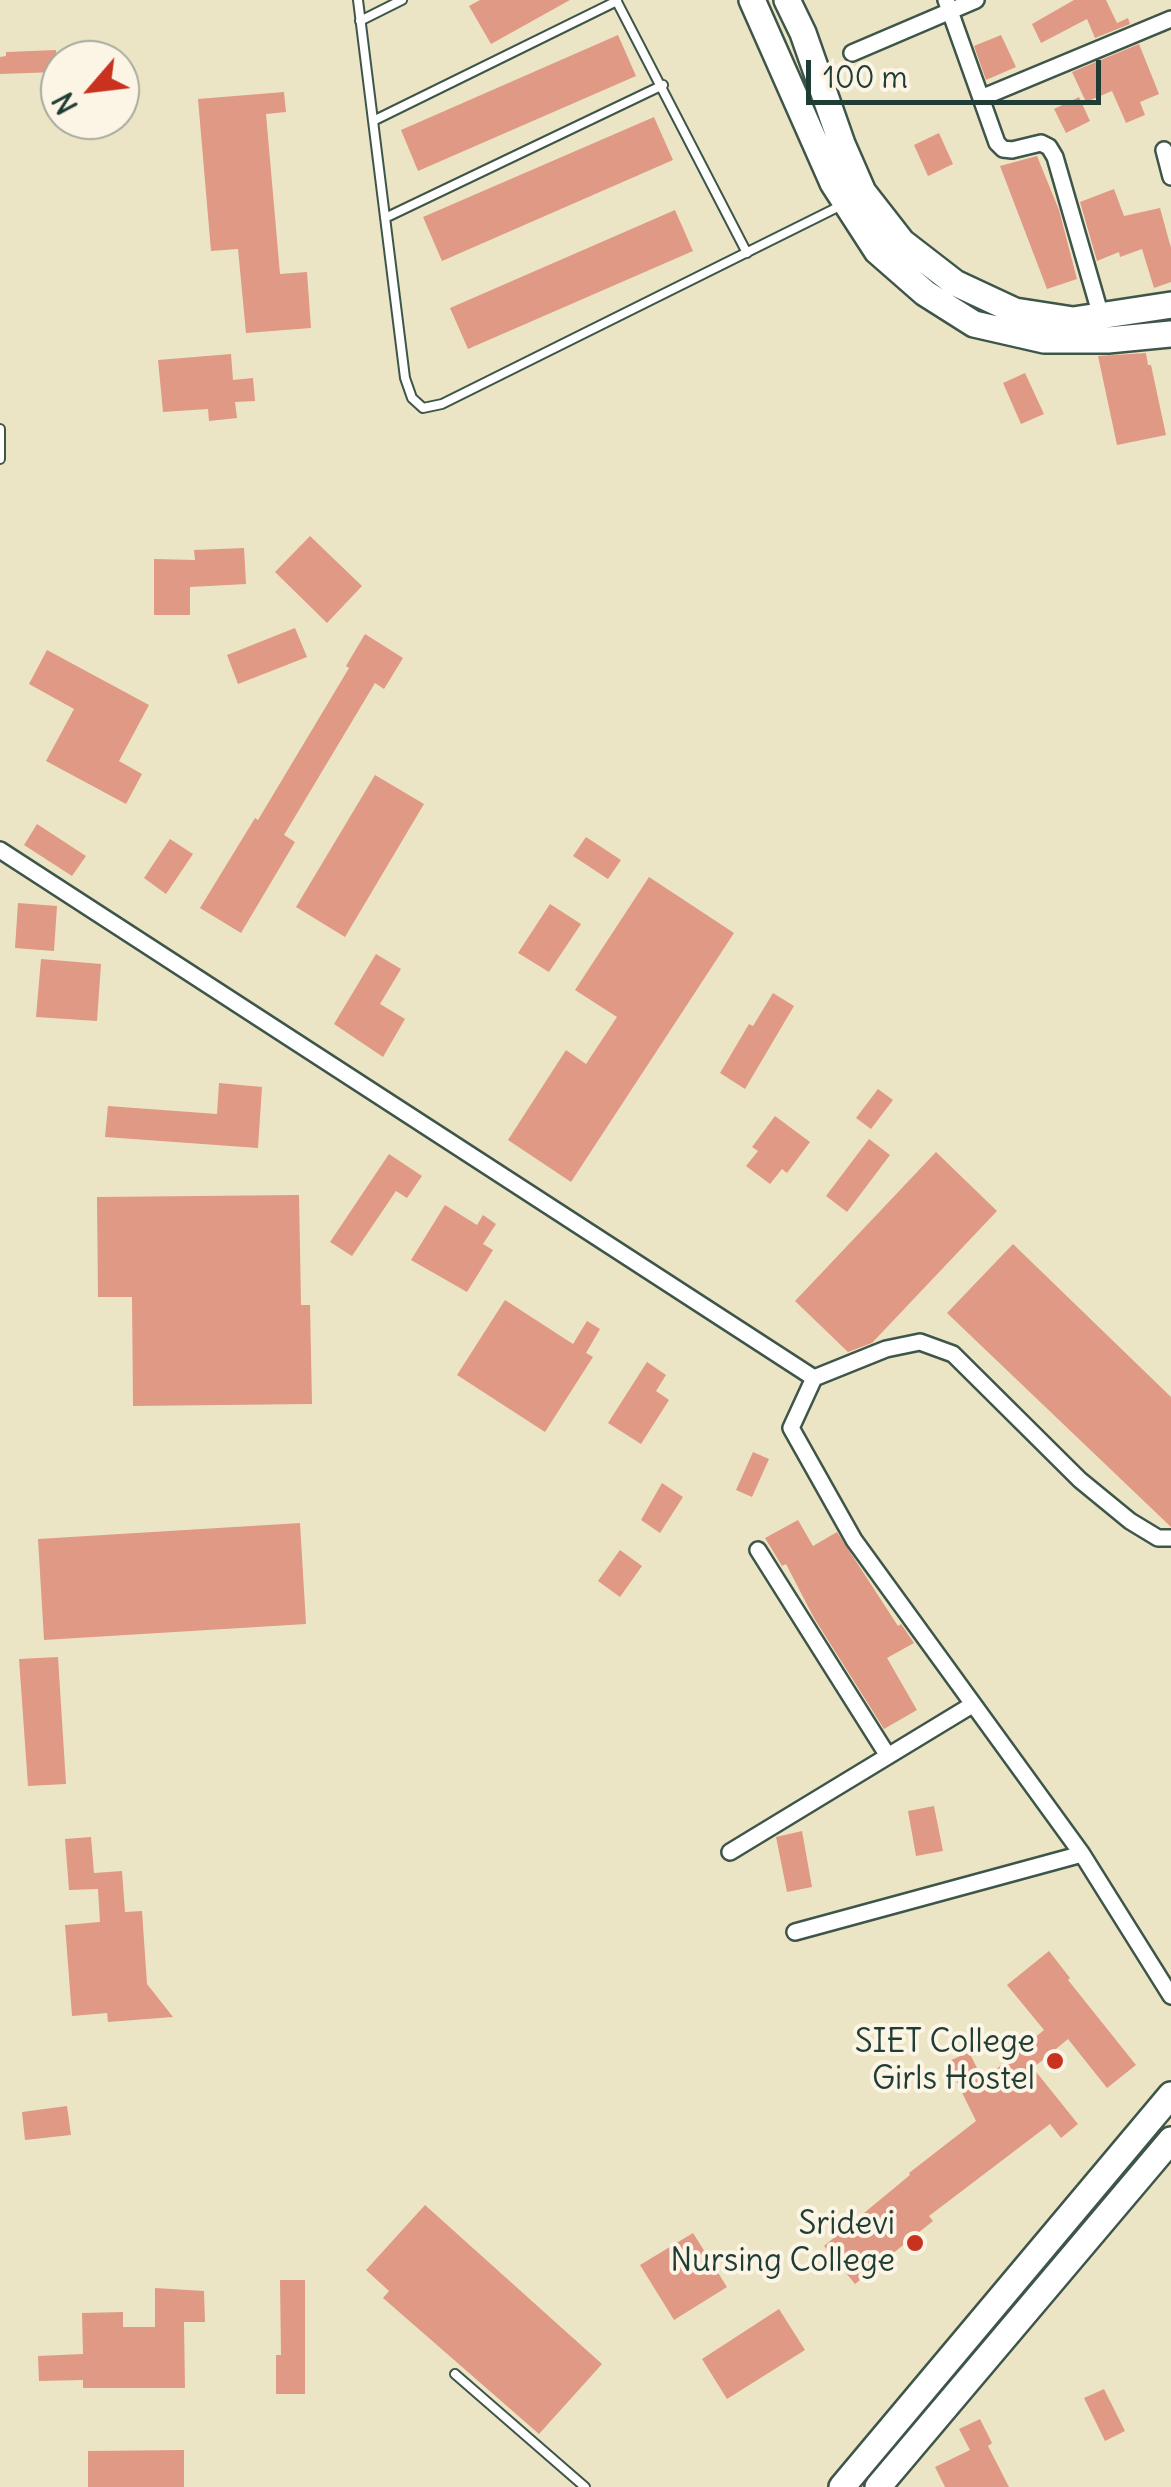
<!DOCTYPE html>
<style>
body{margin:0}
#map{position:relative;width:1171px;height:2487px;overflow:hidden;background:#ece5c5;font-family:Delius,sans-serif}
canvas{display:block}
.north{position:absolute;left:40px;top:40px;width:100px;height:100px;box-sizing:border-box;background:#fcf5e5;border:2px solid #a4ab9e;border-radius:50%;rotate:242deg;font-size:28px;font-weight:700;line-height:40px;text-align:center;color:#1f3d34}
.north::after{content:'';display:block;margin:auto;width:35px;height:45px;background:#c8321e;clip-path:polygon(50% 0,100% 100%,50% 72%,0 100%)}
.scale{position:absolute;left:806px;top:60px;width:295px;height:45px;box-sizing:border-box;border:5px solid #1f3d34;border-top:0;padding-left:12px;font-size:30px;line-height:35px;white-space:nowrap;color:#1f3d34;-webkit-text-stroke:8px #fcf5e5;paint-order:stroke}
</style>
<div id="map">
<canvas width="1171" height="2487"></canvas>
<div class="north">N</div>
<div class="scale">100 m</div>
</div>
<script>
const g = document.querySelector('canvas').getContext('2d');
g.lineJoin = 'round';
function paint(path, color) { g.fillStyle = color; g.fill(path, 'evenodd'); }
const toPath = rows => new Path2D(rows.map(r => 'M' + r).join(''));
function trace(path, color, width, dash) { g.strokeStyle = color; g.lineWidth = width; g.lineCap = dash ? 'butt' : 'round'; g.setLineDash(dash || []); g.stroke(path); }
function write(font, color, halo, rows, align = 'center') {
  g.font = font + ' Delius,sans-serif'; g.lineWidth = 8; g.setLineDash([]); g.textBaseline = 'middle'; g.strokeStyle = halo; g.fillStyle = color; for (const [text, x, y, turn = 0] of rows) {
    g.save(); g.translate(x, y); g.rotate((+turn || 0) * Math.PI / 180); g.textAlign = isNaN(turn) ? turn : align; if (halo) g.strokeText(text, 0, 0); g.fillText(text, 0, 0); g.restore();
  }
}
paint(toPath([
 [480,0,570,0,491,44,469,6],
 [1074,0,1106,0,1117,23,1128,18,1130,24,1095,38,1087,19,1041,43,1032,24],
 [618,35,636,76,418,171,401,130],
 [1001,35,1016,67,986,80,974,46],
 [1139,44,1159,94,1140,102,1145,115,1126,123,1112,91,1086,102,1072,72],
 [56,50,57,72,0,74,0,57,6,56,6,52],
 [284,92,286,112,266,114,280,274,307,272,311,328,246,333,238,249,211,251,198,99],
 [1079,97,1090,121,1066,133,1054,109],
 [654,117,673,160,442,261,423,217],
 [939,133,953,164,928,176,914,145],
 [1037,156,1059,210,1077,279,1047,289,1000,166],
 [1114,189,1124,216,1160,208,1171,248,1171,282,1154,288,1142,249,1120,257,1119,252,1097,261,1080,202],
 [675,210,693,251,468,349,450,308],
 [1146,353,1148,365,1151,365,1166,435,1117,445,1098,356],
 [231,354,233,380,253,378,255,401,235,402,237,418,209,421,208,409,163,412,158,360],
 [1025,373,1044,414,1021,424,1003,383],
 [310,536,362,586,327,623,275,572],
 [244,548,246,584,190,587,190,615,154,615,154,559,195,560,194,550],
 [295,628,307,657,238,684,227,655],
 [365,634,403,658,384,689,375,683,284,835,295,842,241,933,200,908,255,818,258,820,349,668,346,666],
 [47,650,149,705,119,761,142,774,126,804,46,761,74,709,29,684],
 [375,775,424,804,345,937,296,907],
 [37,824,86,856,72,876,24,845],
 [586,837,621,860,608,879,573,856],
 [170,839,193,854,166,894,144,878],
 [649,877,734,933,571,1182,508,1140,566,1050,586,1064,617,1017,575,990],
 [18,903,57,906,54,951,15,948],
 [550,904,581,924,549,972,518,953],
 [376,954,401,969,380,1004,405,1019,383,1057,334,1024],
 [41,959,101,964,97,1021,36,1017],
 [773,993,794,1006,745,1089,720,1073,749,1024,753,1026],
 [219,1083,262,1087,258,1148,105,1137,108,1106,217,1114],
 [878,1089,893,1100,871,1129,856,1118],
 [775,1116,810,1142,787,1173,782,1169,770,1184,746,1166,758,1151,752,1147],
 [869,1139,890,1155,847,1212,826,1196],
 [936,1152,997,1211,872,1343,848,1352,795,1301],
 [389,1154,422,1176,407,1198,396,1191,352,1256,330,1242],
 [299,1195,301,1305,310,1305,312,1404,133,1406,132,1297,98,1297,97,1197],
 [445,1205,477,1225,483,1215,496,1224,483,1244,493,1250,467,1292,411,1260],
 [1013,1244,1171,1397,1171,1527,947,1313],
 [505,1300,573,1344,587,1321,600,1329,586,1353,593,1357,545,1432,457,1375],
 [647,1362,666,1375,656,1391,669,1400,641,1444,608,1423],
 [753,1452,769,1459,752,1497,736,1490],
 [662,1483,683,1497,660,1533,641,1520],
 [798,1520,813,1546,837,1532,898,1626,901,1624,914,1643,887,1658,917,1710,884,1729,814,1618,786,1564,782,1566,765,1538],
 [300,1523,306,1624,44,1640,38,1539],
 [620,1550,642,1566,620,1597,598,1581],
 [58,1657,66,1784,28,1786,19,1659],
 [934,1806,943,1851,916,1856,908,1811],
 [802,1831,812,1887,787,1892,776,1837],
 [91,1837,94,1873,122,1871,125,1912,142,1911,147,1984,173,2017,108,2022,107,2013,72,2016,65,1925,100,1922,98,1889,69,1890,65,1839],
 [1049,1951,1070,1978,1068,1980,1136,2065,1107,2088,1068,2039,1033,2068,1078,2124,1061,2138,1050,2124,929,2216,933,2221,855,2284,824,2246,910,2175,909,2173,976,2121,947,2062,969,2052,983,2080,1044,2030,1007,1985],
 [67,2106,71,2135,25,2140,22,2112],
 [425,2205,602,2364,539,2434,383,2298,389,2291,366,2270],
 [693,2233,727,2287,674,2320,640,2265],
 [280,2280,305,2280,305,2394,276,2394,276,2355,281,2355],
 [155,2288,204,2291,205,2322,184,2322,185,2388,83,2388,83,2380,39,2381,38,2356,83,2354,82,2313,123,2312,123,2327,155,2327],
 [779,2309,805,2350,727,2399,702,2359],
 [1104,2389,1125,2431,1105,2441,1084,2398],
 [980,2419,992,2443,988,2446,1009,2487,945,2487,935,2467,970,2450,959,2429],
 [184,2450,184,2487,88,2487,88,2451]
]), '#e09984');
const lane = toPath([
 [358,0,405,378,412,398,423,408,442,404,840,206],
 [616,0,747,253],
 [360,21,402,0],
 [373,121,617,1],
 [385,218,663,85],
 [0,459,0,429],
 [455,2374,585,2487]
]);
const street = toPath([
 [946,0,997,143,1003,149,1012,150,1041,143,1049,147,1055,157,1101,316],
 [852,53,976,0],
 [981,98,1171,19],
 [1164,150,1171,177],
 [0,850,814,1378],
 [1171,1538,1158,1538,1130,1521,1080,1480,953,1354,920,1342,886,1349,814,1378,791,1428,854,1540,1082,1854,1171,1996],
 [758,1550,888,1756],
 [730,1852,972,1705],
 [795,1932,1082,1854]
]);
const primary = toPath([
 [752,0,833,183,877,251,925,293,974,324,1044,340,1108,340,1171,334],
 [787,0,803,33,842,144,863,192,902,242,955,283,1015,311,1073,320,1171,305],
 [842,2487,1171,2095],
 [878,2487,1171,2140]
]);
trace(lane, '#3e564a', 12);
trace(street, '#3e564a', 20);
trace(primary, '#3e564a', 30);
trace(lane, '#fff', 8);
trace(street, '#fff', 15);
trace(primary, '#fff', 25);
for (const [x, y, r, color] of [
 [1055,2061,10,"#c8321e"],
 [915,2243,10,"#c8321e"]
]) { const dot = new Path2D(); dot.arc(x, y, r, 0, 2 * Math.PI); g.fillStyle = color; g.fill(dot); trace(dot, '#fcf5e5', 4); }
write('32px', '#1f3d34', '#fcf5e5', [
 ["SIET College",1035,2043],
 ["Girls Hostel",1035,2080],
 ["Sridevi",895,2225],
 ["Nursing College",895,2262]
], 'right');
</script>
